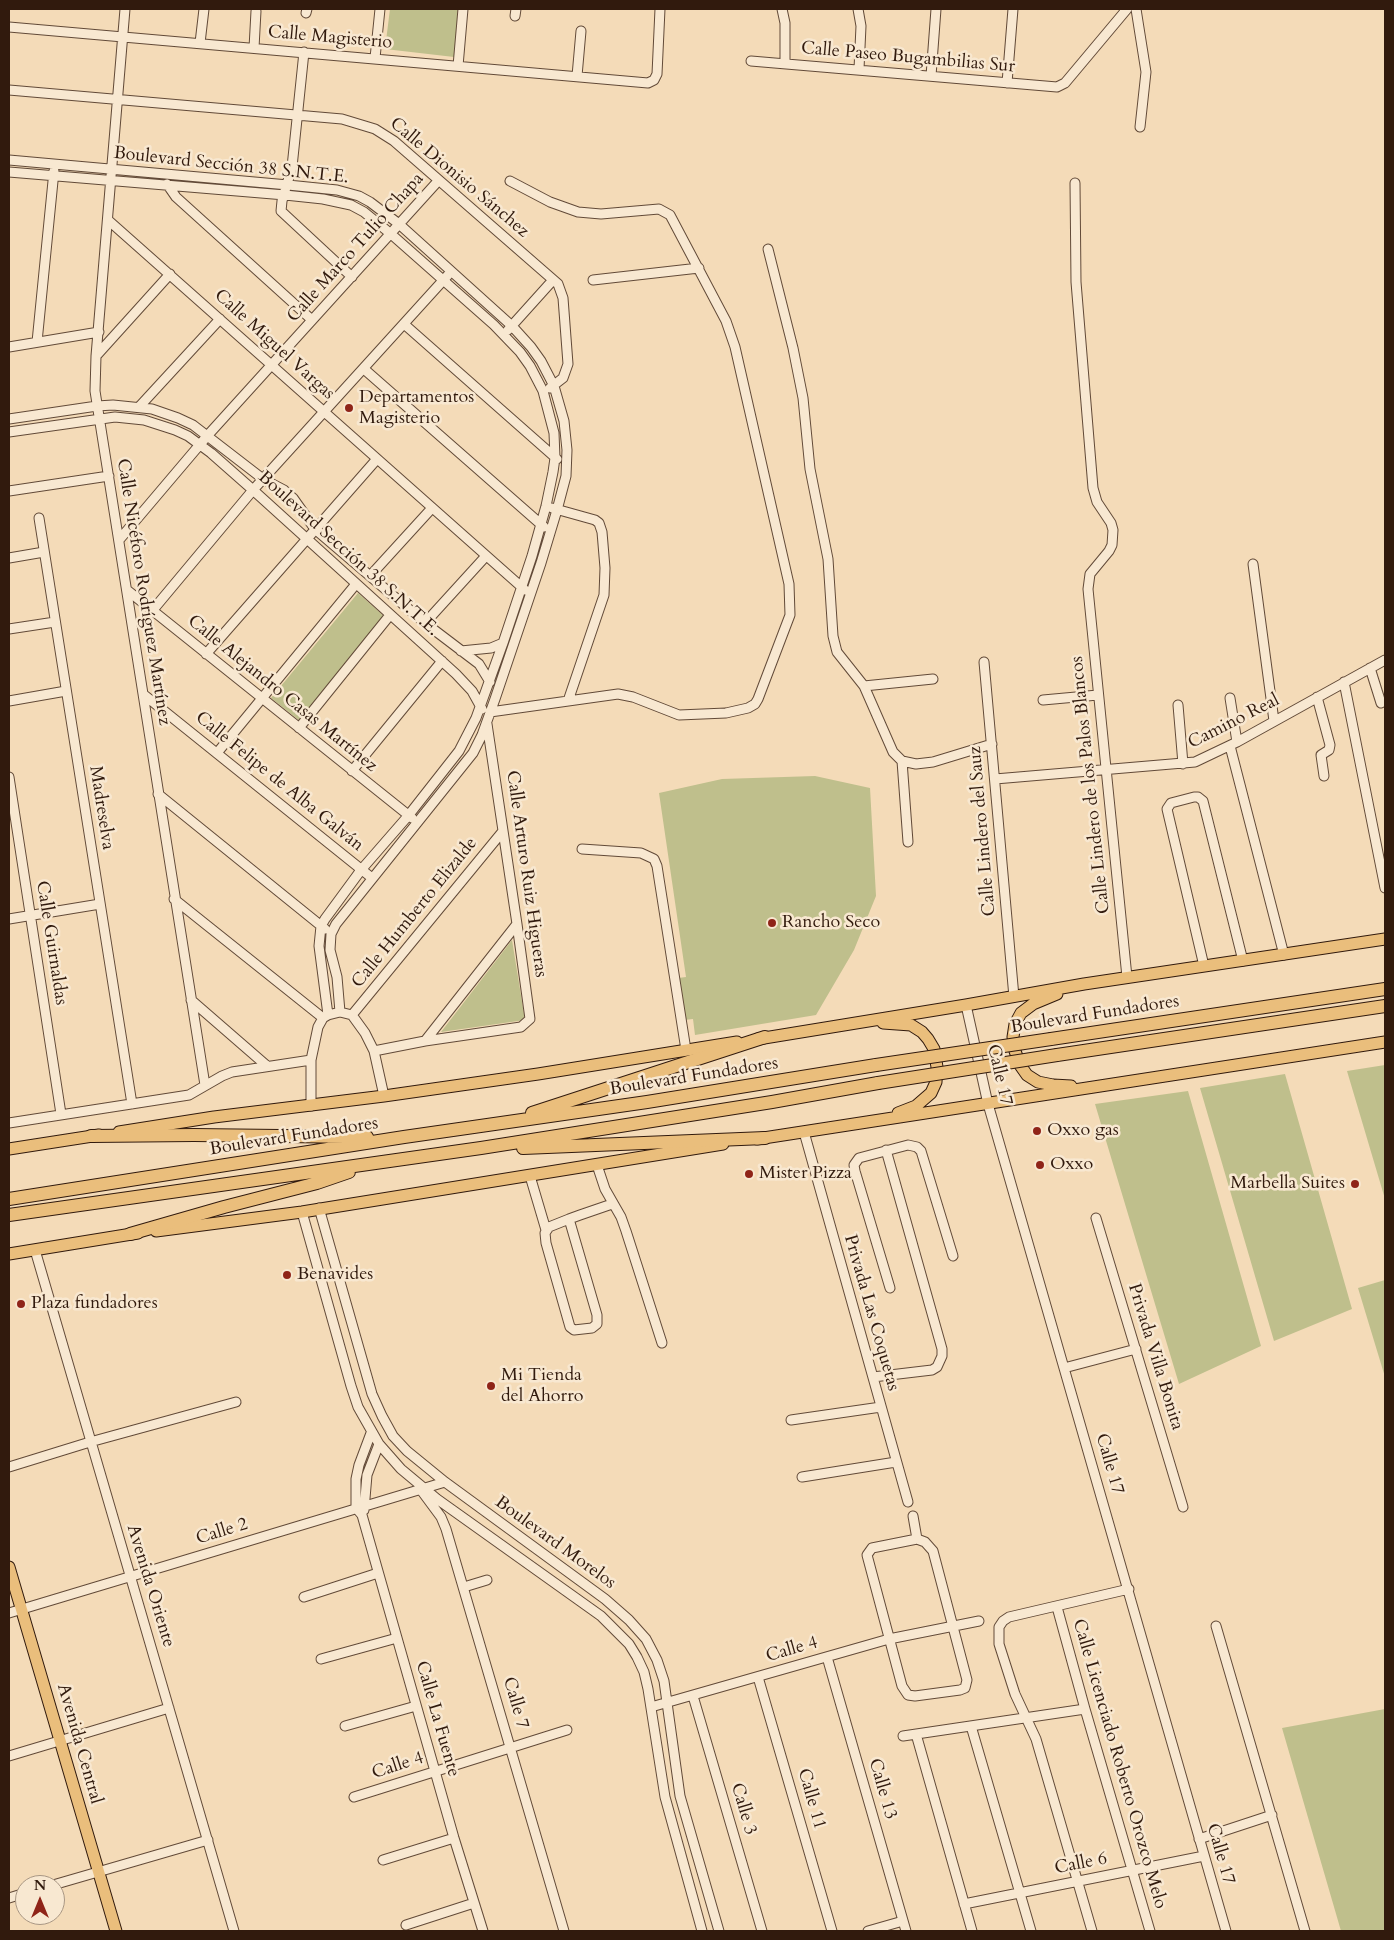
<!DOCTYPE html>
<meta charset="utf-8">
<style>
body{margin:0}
#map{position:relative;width:1394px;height:1940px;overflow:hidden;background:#f4dbb8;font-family:Cardo,serif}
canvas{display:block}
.frame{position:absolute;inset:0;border:10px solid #311a0d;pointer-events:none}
.north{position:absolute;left:15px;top:1875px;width:50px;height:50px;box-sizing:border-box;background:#f8e8d1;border:1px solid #a89683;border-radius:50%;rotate:0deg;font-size:14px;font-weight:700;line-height:20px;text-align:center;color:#311a0d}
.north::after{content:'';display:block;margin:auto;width:18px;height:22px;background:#8f2418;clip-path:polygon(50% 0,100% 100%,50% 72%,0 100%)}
</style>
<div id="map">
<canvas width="1394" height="1940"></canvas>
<div class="frame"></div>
<div class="north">N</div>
</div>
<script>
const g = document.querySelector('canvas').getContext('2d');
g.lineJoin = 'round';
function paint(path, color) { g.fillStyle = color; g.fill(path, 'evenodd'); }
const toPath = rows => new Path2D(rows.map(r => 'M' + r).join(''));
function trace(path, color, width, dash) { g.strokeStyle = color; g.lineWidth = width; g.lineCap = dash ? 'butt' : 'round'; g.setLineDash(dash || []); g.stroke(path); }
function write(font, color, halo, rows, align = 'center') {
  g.font = font + ' Cardo,serif'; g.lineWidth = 5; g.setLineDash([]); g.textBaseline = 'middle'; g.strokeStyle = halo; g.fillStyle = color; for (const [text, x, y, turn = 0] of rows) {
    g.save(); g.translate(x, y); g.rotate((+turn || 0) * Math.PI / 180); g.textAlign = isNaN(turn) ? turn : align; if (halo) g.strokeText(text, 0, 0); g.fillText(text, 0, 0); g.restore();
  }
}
paint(toPath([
 [390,9,458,9,454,57,385,49],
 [358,593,384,616,300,721,271,698],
 [815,776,870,788,876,896,854,950,816,1015,695,1035,693,1019,684,1020,678,978,686,977,659,793,722,779],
 [512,940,525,1020,441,1032],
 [1385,1065,1385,1199,1347,1071],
 [1285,1074,1352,1309,1274,1341,1200,1088],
 [1188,1091,1261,1346,1179,1384,1095,1104],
 [1385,1280,1385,1377,1358,1288],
 [1385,1709,1385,1931,1341,1931,1282,1728]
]), '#bfbf8c');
const minor = toPath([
 [125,9,96,356,95,391,205,1085],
 [782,9,785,23,785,63],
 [858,9,861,26,859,69],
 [1136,9,1146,72,1140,127],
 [306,13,307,9],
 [515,16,516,9],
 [9,27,648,83,654,80,657,74,660,9],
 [200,43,204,9],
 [254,48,256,11],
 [304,52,292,167,282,201,281,211,352,277],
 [375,58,380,9],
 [751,61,1057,87,1065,83,1127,9],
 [458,66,463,9],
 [577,76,581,31],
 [931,76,936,9],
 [1007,83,1013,9],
 [9,90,342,119,375,129,394,141,558,284,563,298,568,364,563,378,550,388],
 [9,160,288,185,337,190,359,196,370,202,399,224,512,326,531,347,541,361,554,386,564,421,567,450,566,476,557,510,541,563,495,699,482,735,473,753,336,924,331,934,330,950,337,977,340,1012],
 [9,172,285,195,323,199,351,205,364,212,391,234,494,325,520,352,530,366,543,391,554,433,555,458,553,472,546,506,532,556,503,643,476,718,459,751,408,816,361,870,325,919,321,926,319,946,328,1015],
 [1075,183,1076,282,1093,488,1097,502,1111,523,1113,530,1112,545,1109,551,1090,574,1088,589,1127,977],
 [167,184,176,197,312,320],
 [108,220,525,590],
 [768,249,793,348,803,398,810,469,828,559,833,636,837,652,864,686,893,752,902,761,916,764,933,762,992,744],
 [593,280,699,268],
 [404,324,557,459],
 [508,330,553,280],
 [37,342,54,171],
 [9,347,99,332],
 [96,356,170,274],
 [364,369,544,527],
 [139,407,220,319],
 [9,419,97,406,113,405,152,409,178,418,193,425,263,479,284,490,293,498,315,529,425,623,479,664,490,682],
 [9,432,115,417,144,420,175,430,188,436,211,453,253,490,456,674,472,691,482,709],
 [9,491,109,476],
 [552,508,595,520,599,523,602,532,605,568,604,595,568,701],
 [39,518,132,1104],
 [119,540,208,435,439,180],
 [9,558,44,552],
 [1253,564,1274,721],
 [370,576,432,508],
 [127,590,412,818],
 [152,611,253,490,448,275],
 [425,623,486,556],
 [9,629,55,622],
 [461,651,491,648,503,643],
 [206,654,377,459],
 [984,662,1014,997],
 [1370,668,1381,703],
 [1344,682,1385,888],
 [864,686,933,679],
 [143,694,372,878],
 [1317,697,1330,745,1329,750,1321,755,1324,776],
 [1230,698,1237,742],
 [1043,700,1098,695],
 [9,701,66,691],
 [1178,705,1183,764],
 [490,712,618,694,633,697,679,715,726,713,748,708,755,704,758,699,790,615,789,584,735,347,726,321,670,215,659,209,601,214,578,212,550,202,510,181],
 [299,728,390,615],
 [1230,746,1284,955],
 [217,753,356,584],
 [902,761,908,842],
 [352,771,442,661],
 [9,777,61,1114],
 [995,779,1195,762,1237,742,1385,660],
 [158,794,325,929],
 [582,849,641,853,654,859,657,866,686,1050],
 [174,899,323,1018],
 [9,919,100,904],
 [1204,966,1167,809,1171,803,1194,797,1198,797,1203,801,1243,961],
 [191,1000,267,1066],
 [966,1005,988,1104,1226,1931],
 [352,1015,503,831],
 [425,1041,517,924],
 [374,1051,425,1041,521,1027,530,1019,517,924,487,724],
 [311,1106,311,1060,318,1027,323,1018,328,1015,340,1012,352,1015,365,1033,374,1051,384,1096],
 [9,1123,189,1095,222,1076,232,1072,311,1060],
 [804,1132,908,1502],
 [597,1165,605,1189,621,1217,626,1231,662,1343],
 [530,1176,546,1230],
 [319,1208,372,1394,382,1416,393,1436,407,1451,445,1482,605,1599,629,1620,646,1639,657,1660,664,1681,680,1796,719,1931],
 [302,1212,351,1386,358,1407,379,1444,401,1469,437,1499,601,1616,629,1644,637,1657,644,1672,648,1689,665,1797,702,1931],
 [1096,1218,1183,1507],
 [569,1219,597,1315,597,1324,592,1328,574,1330,570,1327,546,1243,545,1233,549,1227,569,1219,580,1215,612,1204],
 [35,1250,234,1931],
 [890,1288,855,1171,854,1165,859,1158,908,1145,917,1147,921,1151,953,1256],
 [1064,1368,1136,1349],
 [873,1377,932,1370,937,1367,942,1356,942,1349,886,1150],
 [791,1420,881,1407],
 [371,1433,359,1465,356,1479,356,1508,362,1515,454,1838,483,1931],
 [9,1467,90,1442,236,1402],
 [802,1477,896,1462],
 [421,1490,441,1517,446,1529,564,1931],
 [364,1510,367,1475,379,1444],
 [913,1516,917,1539],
 [917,1539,925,1542,933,1551,967,1680,965,1688,960,1690,915,1696,908,1695,902,1686,867,1555,872,1548,917,1539],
 [464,1587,487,1580],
 [304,1597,378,1573],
 [1057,1607,1085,1709,1150,1931],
 [9,1613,445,1482],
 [1216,1626,1305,1931],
 [827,1657,906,1931],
 [321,1659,397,1638],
 [758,1677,832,1931],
 [693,1696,762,1931],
 [651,1707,889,1639,979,1621],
 [345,1726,416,1706],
 [971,1726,1031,1931],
 [916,1734,972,1931],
 [903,1736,1085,1709],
 [9,1756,169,1708],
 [354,1797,567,1730],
 [1199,1839,1272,1815],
 [383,1860,454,1838],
 [53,1885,208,1840],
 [9,1898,25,1893],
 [964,1904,1204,1856],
 [406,1925,474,1903],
 [868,1931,903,1921],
 [1092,1931,1036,1739,1015,1694,999,1644,999,1627,1003,1621,1009,1617,1129,1589]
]);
const major = toPath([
 [1057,994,1033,1004,1021,1013,1015,1024,1013,1037,1015,1051,1020,1065,1027,1075,1038,1082,1053,1085,1071,1086],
 [883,1023,911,1025,922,1032,928,1039,934,1049,937,1067,936,1082,931,1093,916,1106,898,1113],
 [758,1039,966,1005,1084,984,1385,939],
 [119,1132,214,1117,384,1096,538,1074,737,1042],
 [757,1139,1385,1042],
 [9,1149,99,1135],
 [156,1231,302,1212,723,1144],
 [9,1254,138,1233],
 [9,1567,116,1931]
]);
const highway = toPath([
 [1051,1039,1385,989],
 [1057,1055,1385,1006],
 [532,1113,765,1037],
 [91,1136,194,1135,367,1137],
 [523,1148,765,1138],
 [9,1199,404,1137,647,1102,876,1065],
 [9,1215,481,1148,772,1102,878,1083],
 [130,1234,224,1207,317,1183,349,1172]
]);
trace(minor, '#624a38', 11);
trace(major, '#311a0d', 13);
trace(highway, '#311a0d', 14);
trace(minor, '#f8e8d1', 9);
trace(major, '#eabe7c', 11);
trace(highway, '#eabe7c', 12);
const highwayBridge = toPath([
 [876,1065,1051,1039],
 [878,1083,1057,1055]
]);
trace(highwayBridge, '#311a0d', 14, []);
trace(highwayBridge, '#eabe7c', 12);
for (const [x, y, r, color] of [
 [349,408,5,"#8f2418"],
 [772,923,5,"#8f2418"],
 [1037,1131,5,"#8f2418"],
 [1040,1165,5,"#8f2418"],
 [749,1174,5,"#8f2418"],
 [1355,1184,5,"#8f2418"],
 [287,1275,5,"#8f2418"],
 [21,1304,5,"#8f2418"],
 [491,1386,5,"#8f2418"]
]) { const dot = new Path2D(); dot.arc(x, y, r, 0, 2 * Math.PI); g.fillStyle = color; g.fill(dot); trace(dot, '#f8e8d1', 2); }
write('18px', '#311a0d', '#f8e8d1', [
 ["Calle Magisterio",330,38,5],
 ["Calle Paseo Bugambilias Sur",908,58,5],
 ["Boulevard Sección 38 S.N.T.E.",231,166,6],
 ["Calle Dionisio Sánchez",459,178,40],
 ["Calle Marco Tulio Chapa",356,248,-48],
 ["Calle Miguel Vargas",274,345,42],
 ["Boulevard Sección 38 S.N.T.E.",348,554,42],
 ["Calle Nicéforo Rodríguez Martínez",143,592,81],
 ["Calle Alejandro Casas Martínez",282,694,39],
 ["Camino Real",1234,722,-27],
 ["Calle Felipe de Alba Galván",279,782,39],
 ["Calle Lindero de los Palos Blancos",1091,785,-96],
 ["Madreselva",101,808,81],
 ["Calle Lindero del Sauz",983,831,-95],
 ["Calle Arturo Ruiz Higueras",526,874,82],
 ["Calle Humberto Elizalde",415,913,-51],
 ["Calle Guirnaldas",51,943,81],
 ["Boulevard Fundadores",1095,1015,-9],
 ["Calle 17",999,1075,77],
 ["Boulevard Fundadores",694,1077,-9],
 ["Boulevard Fundadores",294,1137,-9],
 ["Privada Las Coquetas",871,1313,74],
 ["Privada Villa Bonita",1155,1357,73],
 ["Calle 17",1109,1464,74],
 ["Calle 2",222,1532,-17],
 ["Boulevard Morelos",555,1543,36],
 ["Avenida Oriente",150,1586,73],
 ["Calle 4",792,1650,-16],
 ["Calle 7",515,1703,74],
 ["Calle La Fuente",437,1719,74],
 ["Avenida Central",79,1744,74],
 ["Calle Licenciado Roberto Orozco Melo",1119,1764,74],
 ["Calle 4",398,1766,-18],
 ["Calle 13",882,1789,74],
 ["Calle 11",811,1799,74],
 ["Calle 3",743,1809,74],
 ["Calle 17",1220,1854,74],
 ["Calle 6",1081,1864,-11]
]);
write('18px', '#311a0d', '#f8e8d1', [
 ["Departamentos",359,398],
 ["Magisterio",359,419],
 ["Rancho Seco",782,923],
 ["Oxxo gas",1047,1131],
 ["Oxxo",1050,1165],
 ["Mister Pizza",759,1174],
 ["Marbella Suites",1345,1184,"right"],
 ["Benavides",297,1275],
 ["Plaza fundadores",31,1304],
 ["Mi Tienda",501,1376],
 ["del Ahorro",501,1397]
], 'left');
</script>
